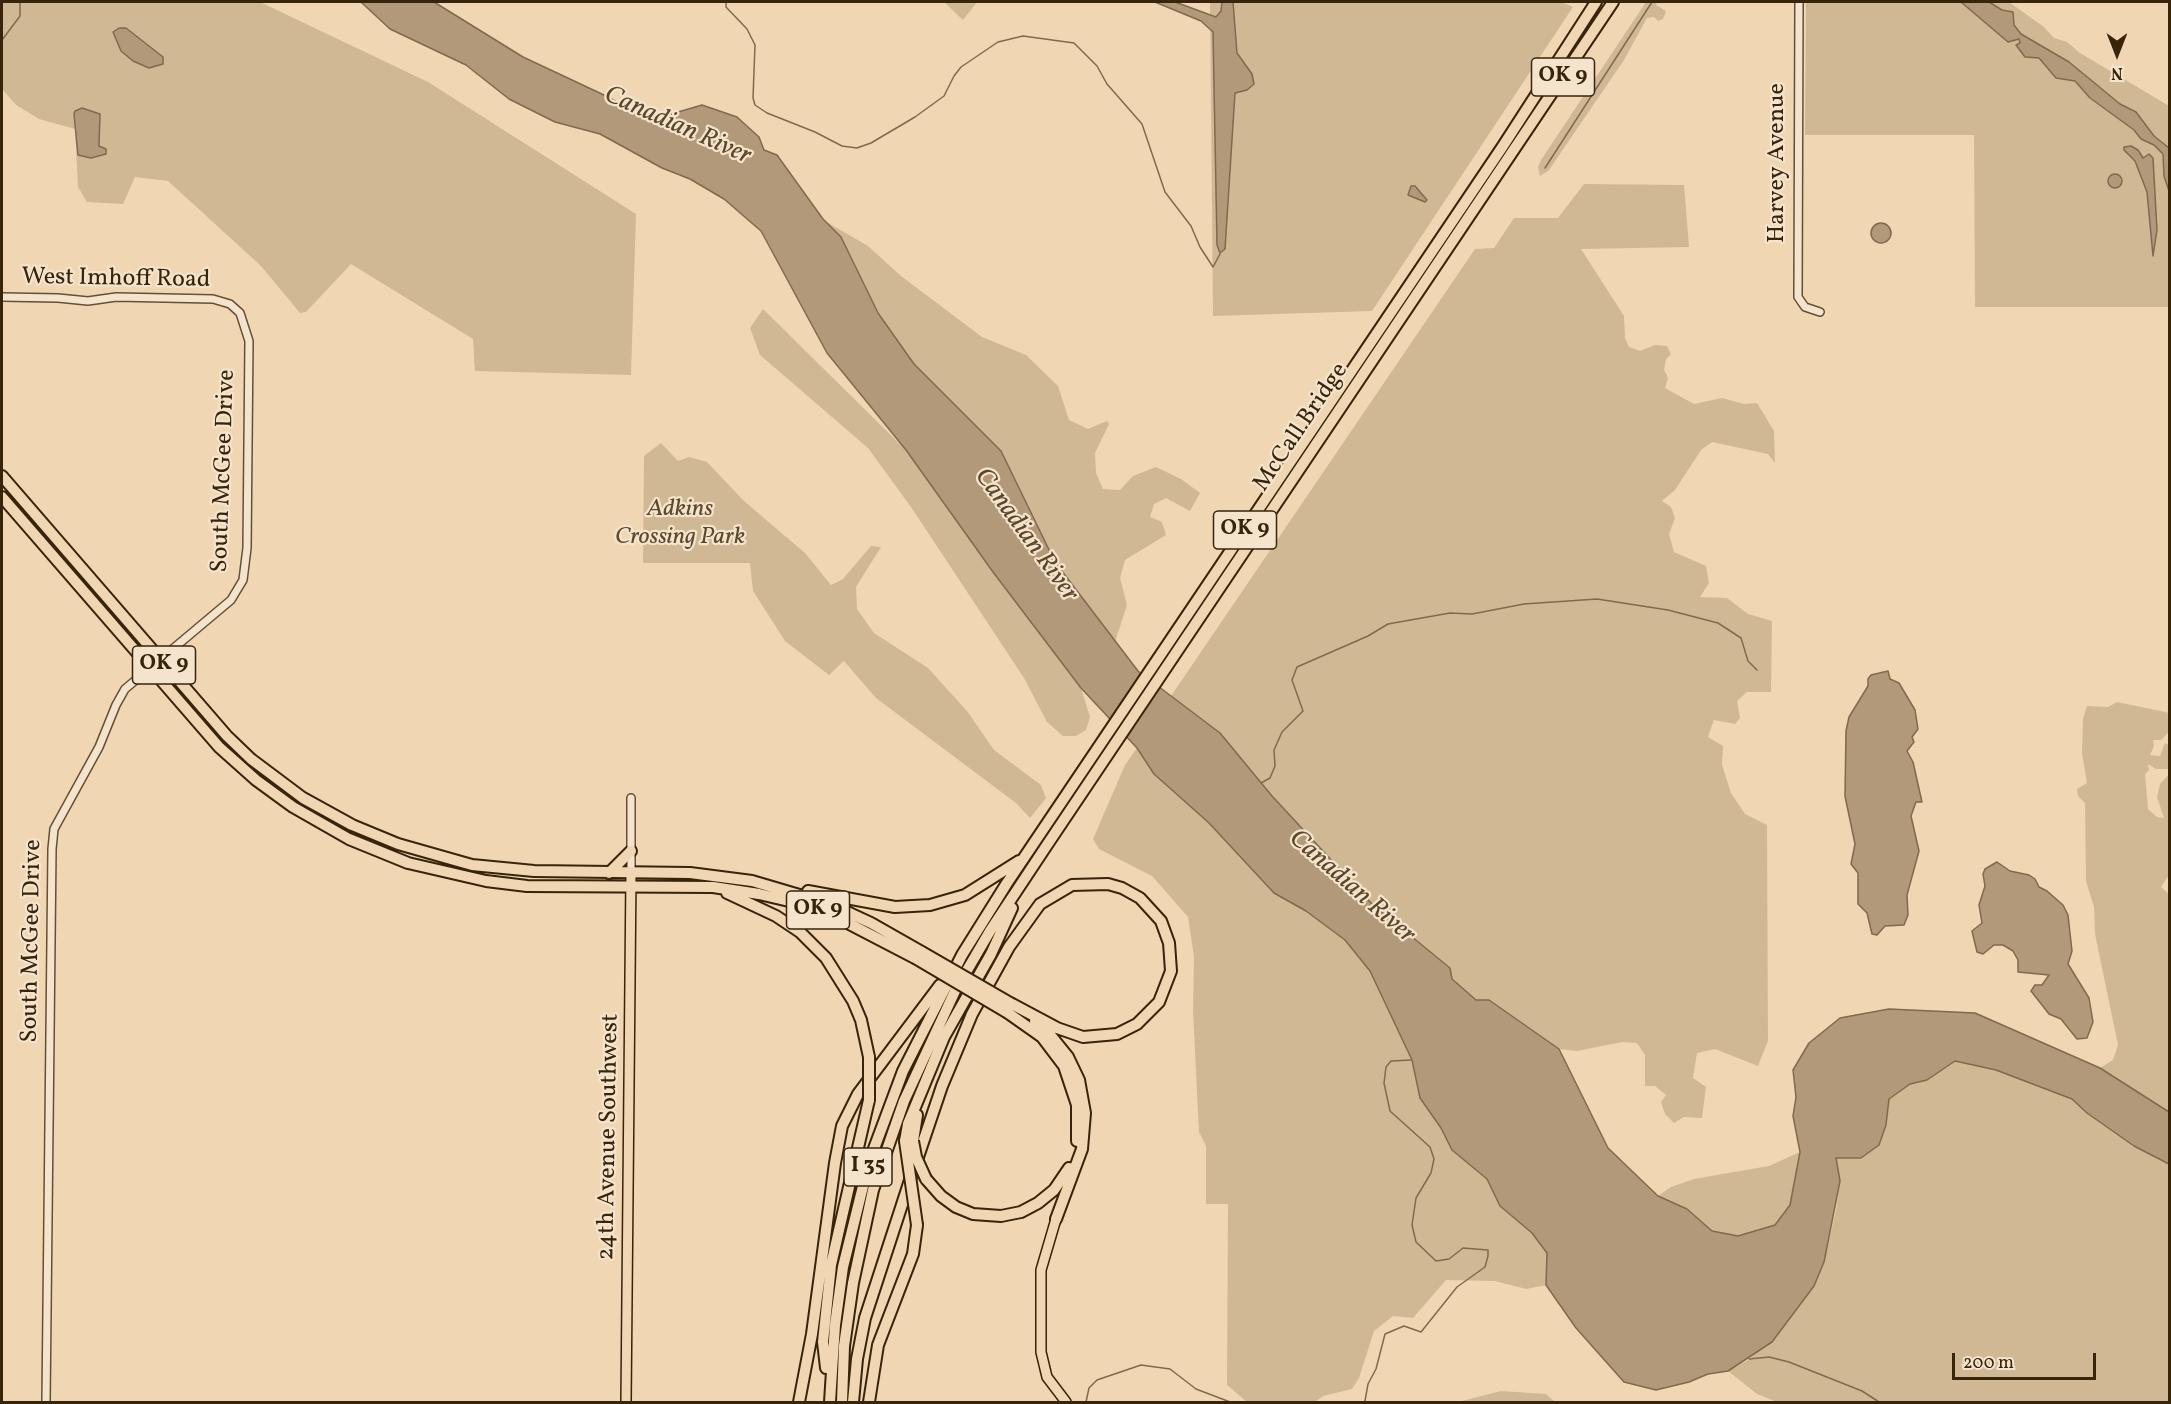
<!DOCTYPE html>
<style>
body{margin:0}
#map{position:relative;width:2171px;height:1404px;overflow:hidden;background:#f0d6b2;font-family:Vollkorn,serif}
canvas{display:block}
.frame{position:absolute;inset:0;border:3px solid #37240a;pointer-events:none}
.north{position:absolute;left:2087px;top:24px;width:60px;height:60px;-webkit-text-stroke:4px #f5e4cd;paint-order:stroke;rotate:180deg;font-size:16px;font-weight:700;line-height:24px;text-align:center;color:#37240a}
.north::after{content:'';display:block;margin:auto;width:21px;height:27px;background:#37240a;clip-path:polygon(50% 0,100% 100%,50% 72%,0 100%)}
.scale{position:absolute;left:1952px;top:1353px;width:144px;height:27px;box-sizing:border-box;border:3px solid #37240a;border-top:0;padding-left:8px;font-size:18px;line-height:21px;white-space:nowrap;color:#37240a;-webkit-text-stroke:4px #f5e4cd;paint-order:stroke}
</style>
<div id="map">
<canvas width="2171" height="1404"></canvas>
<div class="frame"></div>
<div class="north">N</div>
<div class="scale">200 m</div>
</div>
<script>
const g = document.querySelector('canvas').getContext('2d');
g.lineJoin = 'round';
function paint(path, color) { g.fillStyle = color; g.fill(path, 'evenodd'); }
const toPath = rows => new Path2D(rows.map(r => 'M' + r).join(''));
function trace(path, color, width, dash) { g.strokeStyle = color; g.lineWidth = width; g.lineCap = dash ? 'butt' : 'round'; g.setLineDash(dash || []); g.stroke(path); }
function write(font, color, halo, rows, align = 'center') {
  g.font = font + ' Vollkorn,serif'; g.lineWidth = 4.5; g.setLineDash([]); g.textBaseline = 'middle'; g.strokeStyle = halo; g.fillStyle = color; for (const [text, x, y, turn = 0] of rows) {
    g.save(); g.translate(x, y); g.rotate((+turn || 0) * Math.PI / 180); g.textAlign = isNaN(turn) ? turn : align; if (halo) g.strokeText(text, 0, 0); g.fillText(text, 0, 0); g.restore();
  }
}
paint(toPath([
 [2,2,260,2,428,82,636,214,631,375,475,371,473,339,351,264,306,312,300,313,261,266,168,181,135,177,123,204,87,202,78,187,75,129,39,119,16,105,2,89],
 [944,2,977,2,963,20],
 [1210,2,1561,2,1573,7,1372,311,1213,316],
 [1646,2,1657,2,1656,5,1666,11,1663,19,1658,21,1654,17,1647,18,1624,60,1549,170,1540,176,1538,167,1541,160],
 [1806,2,1961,2,2008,42,2020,39,2020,43,2016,45,2025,57,2039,58,2056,78,2075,81,2090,99,2134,130,2141,139,2154,145,2163,154,2164,176,2170,191,2169,307,1975,307,1974,135,1805,135],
 [2124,147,2138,150,2143,158,2149,154,2153,158,2153,253,2147,192,2135,161,2124,150],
 [1989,2,2009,2,2044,27,2054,38,2067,42,2080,53,2169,106,2169,148,2154,136,2136,112,2120,104,2069,62,2021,34,2014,25,2013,12,2002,10],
 [1584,184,1684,185,1689,247,1581,249,1624,316,1625,338,1629,347,1640,351,1655,345,1667,346,1671,354,1666,359,1664,370,1668,378,1665,388,1694,404,1722,398,1744,404,1757,403,1774,431,1775,463,1768,454,1712,442,1701,450,1675,490,1662,501,1671,507,1675,518,1669,534,1674,552,1706,566,1709,583,1700,597,1727,598,1748,614,1772,621,1771,692,1747,692,1737,701,1740,718,1735,724,1714,720,1708,737,1723,746,1722,765,1731,793,1745,814,1767,825,1768,1041,1758,1066,1715,1049,1697,1053,1693,1078,1706,1087,1702,1118,1684,1117,1674,1123,1665,1114,1661,1102,1666,1095,1655,1086,1645,1086,1645,1055,1637,1043,1622,1042,1577,1051,1559,1049,1489,1000,1476,1001,1452,979,1450,967,1372,904,1272,796,1220,733,1171,696,1475,249,1494,248,1514,218,1558,218],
 [823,220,868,246,901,276,982,337,1026,355,1058,386,1069,420,1088,429,1107,421,1109,424,1095,453,1096,473,1103,489,1120,490,1133,476,1156,467,1181,479,1200,493,1190,511,1166,498,1154,504,1150,517,1162,522,1166,535,1125,560,1120,578,1127,605,1115,642,1055,562,1001,451,914,364,878,313,841,237],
 [763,309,906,450,993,572,1081,688,1090,717,1086,730,1076,736,1063,736,1047,722,1024,678,911,507,868,448,760,355,750,328],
 [661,443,678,461,689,457,707,462,744,501,805,553,831,585,843,579,871,546,881,547,856,587,857,609,874,633,928,668,967,711,994,750,1041,785,1046,798,1030,818,1016,803,876,698,844,661,829,675,785,641,753,591,750,563,643,563,644,456],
 [2117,702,2170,713,2169,732,2161,740,2153,740,2154,746,2150,755,2160,756,2165,743,2169,745,2168,769,2156,769,2148,764,2149,770,2145,774,2148,809,2157,817,2164,818,2157,797,2160,784,2169,774,2169,875,2161,887,2170,895,2169,1112,2100,1068,2113,1060,2118,1045,2095,934,2094,907,2086,881,2085,803,2078,796,2077,789,2087,783,2082,753,2083,719,2087,706,2108,707],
 [1137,748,1154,774,1209,823,1274,893,1306,911,1345,940,1370,971,1412,1060,1420,1098,1441,1128,1452,1150,1487,1179,1500,1206,1532,1233,1547,1253,1546,1285,1526,1289,1495,1281,1446,1280,1413,1318,1393,1316,1374,1331,1359,1378,1352,1389,1323,1396,1315,1402,1247,1402,1227,1385,1228,1204,1206,1204,1206,1146,1199,1132,1193,1011,1194,957,1188,917,1152,876,1099,849,1093,839,1125,765],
 [1955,1061,1996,1070,2072,1099,2087,1113,2134,1146,2169,1164,2169,1402,1777,1402,1757,1394,1728,1371,1750,1359,1814,1286,1824,1262,1836,1210,1840,1181,1836,1158,1861,1158,1886,1125,1889,1099,1910,1084,1927,1080],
 [1800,1152,1790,1205,1775,1225,1738,1236,1712,1231,1687,1209,1658,1196,1671,1187,1694,1179,1769,1166],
 [1501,1391,1546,1394,1555,1402,1458,1402]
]), '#d1b895');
const water = toPath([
 [361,2,434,2,523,57,604,95,655,123,664,124,668,115,702,105,737,117,759,137,764,150,777,155,823,219,841,237,878,313,914,364,1001,451,1055,562,1138,671,1220,733,1272,796,1372,904,1450,968,1452,979,1476,1000,1489,1000,1559,1049,1608,1148,1658,1196,1687,1209,1712,1231,1738,1236,1775,1225,1790,1205,1800,1152,1793,1116,1796,1097,1793,1070,1809,1043,1840,1018,1889,1009,1975,1013,2100,1068,2169,1112,2169,1164,2134,1146,2087,1113,2072,1099,1996,1070,1955,1061,1927,1080,1910,1084,1889,1099,1886,1125,1879,1145,1861,1158,1836,1158,1840,1181,1824,1262,1814,1286,1772,1342,1728,1371,1708,1374,1689,1382,1656,1390,1624,1382,1576,1328,1546,1285,1547,1253,1532,1233,1500,1206,1487,1179,1452,1150,1441,1128,1420,1098,1412,1060,1370,971,1345,940,1306,911,1274,893,1209,823,1154,774,1137,748,1081,688,993,572,906,450,827,353,761,231,724,199,690,179,662,168,600,134,555,122,509,99,466,65,390,29,361,2],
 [1155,2,1175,2,1216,17,1221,11,1222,2,1233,2,1237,53,1252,74,1254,84,1247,90,1235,93,1225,249,1220,253,1217,245,1213,32,1201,21,1155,2],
 [1961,2,1989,2,2002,10,2013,12,2014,25,2021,34,2069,62,2120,104,2136,112,2154,136,2169,148,2169,191,2164,176,2163,154,2154,145,2141,139,2134,130,2090,98,2075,81,2056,78,2039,58,2025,57,2016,45,2020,43,2019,39,2008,42,1961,2],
 [126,28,163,57,163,64,149,68,133,61,121,51,113,32,119,28,126,28],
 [82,108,100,114,99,146,106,149,106,154,91,158,78,155,74,114,75,111,82,108],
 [2131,146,2138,150,2143,158,2149,154,2153,158,2157,230,2153,256,2147,192,2135,161,2124,150,2124,147,2131,146],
 '2108 181a7 7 0 1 1 14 0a7 7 0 1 1-14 0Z',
 [1411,186,1415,186,1427,200,1425,202,1408,195,1411,186],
 '1871 233a10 10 0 1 1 20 0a10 10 0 1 1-20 0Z',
 [1888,671,1890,679,1899,683,1915,710,1918,729,1912,737,1914,742,1907,751,1913,762,1922,802,1916,802,1911,816,1919,851,1907,895,1908,915,1904,925,1885,926,1877,935,1872,934,1867,913,1858,904,1858,873,1851,864,1855,844,1845,796,1846,731,1849,717,1868,686,1868,679,1871,675,1888,671],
 [1997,862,2010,871,2029,875,2035,879,2039,887,2047,891,2063,905,2068,915,2072,951,2068,964,2089,998,2093,1022,2087,1038,2077,1039,2061,1019,2049,1014,2031,991,2035,985,2042,985,2049,975,2018,972,2018,960,2013,951,2003,945,1994,945,1983,954,1977,952,1972,931,1982,923,1979,905,1985,886,1983,874,1985,869,1997,862]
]);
paint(water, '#b19979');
trace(water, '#806a4d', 1.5);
trace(toPath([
 [726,2,726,7,747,29,755,45,753,98,755,105,767,113,815,132,842,146,857,148,871,143,915,117,944,96,954,76,961,67,998,42,1023,36,1074,43,1097,66,1107,84,1142,124,1165,192,1191,226,1200,247,1213,267,1220,254],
 [2,40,20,16,20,2],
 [1545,168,1652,2],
 [1261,783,1270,778,1275,766,1274,750,1282,732,1303,711,1292,680,1297,667,1368,636,1388,624,1450,613,1472,614,1524,604,1597,599,1668,610,1718,623,1741,638,1748,661,1757,670],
 [1749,1359,1769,1357,1789,1362,1862,1391,1879,1402],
 [1365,1401,1368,1384,1376,1369,1385,1334,1404,1326,1421,1332,1457,1287,1485,1267,1488,1256,1488,1250,1463,1248,1449,1259,1436,1261,1416,1242,1412,1225,1416,1198,1431,1173,1434,1159,1430,1147,1390,1111,1384,1083,1386,1067,1391,1061,1411,1060],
 [1086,1402,1089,1388,1097,1380,1141,1365,1170,1369,1196,1389,1230,1402],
 [1353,1402,1355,1402]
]), '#806a4d', 1.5);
const minor = toPath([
 [1799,2,1798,297,1805,307,1820,312],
 [2,297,58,298,88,301,116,297,213,299,230,304,240,313,249,341,247,548,243,580,231,600,125,689,116,705,99,747,54,829,52,849,46,1402],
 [631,873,631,798]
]);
const major = toPath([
 [1056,1219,1041,1270,1041,1352,1047,1377,1066,1402],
 [626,1402,631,873]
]);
const highway = toPath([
 [2,476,227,736,251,759,303,798,352,825,398,844,472,865,534,871,690,873,752,881,830,904,871,923,922,952],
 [2,497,219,747,256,780,293,807,349,839,408,863,486,881,527,886,713,887,759,894,806,905,838,918,915,958],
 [609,873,631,851],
 [808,891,895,907,930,905,965,895,1019,861],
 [727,893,776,916,800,932,826,958,853,1001,861,1020,869,1057],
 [1008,1013,1042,1037,1064,1066,1077,1105,1077,1141],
 [1035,1021,1051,1036,1068,1057,1079,1080,1085,1113,1082,1149,1056,1219],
 [905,1141,908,1124,944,1037,991,954,1012,908],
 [913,1141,917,1115],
 [916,1163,942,1086,972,1014,1009,947,1040,904,1072,885,1108,884,1122,888,1140,898,1161,921,1169,943,1171,971,1159,1002,1137,1024,1117,1034,1083,1037,1057,1028,1012,1004],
 [926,1179,941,1196,956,1207,973,1214,1001,1216,1021,1212,1038,1203,1054,1190,1069,1168],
 [826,1368,823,1342,831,1265,869,1100],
 [799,1402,812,1334,835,1163,842,1126,858,1094,940,985],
 [830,1402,835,1325,843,1267,869,1162,903,1071,962,955,1007,883,1503,146,1596,2],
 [842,1402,844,1346,853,1283,873,1190,904,1101,955,991,990,931,1047,845,1613,2],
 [853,1402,857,1359,865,1318,911,1177],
 [869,1402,878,1345,913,1254,917,1225]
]);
trace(minor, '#655034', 10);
trace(major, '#37240a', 12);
trace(highway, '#37240a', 14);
trace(minor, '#f5e4cd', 7);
trace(major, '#f0d6b2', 9);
trace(highway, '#f0d6b2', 10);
const highwayBridge = toPath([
 [922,952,1012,1004],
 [915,958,1008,1013],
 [869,1057,869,1100],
 [905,1141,917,1225],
 [913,1141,916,1157,926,1179]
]);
trace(highwayBridge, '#37240a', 14, []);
trace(highwayBridge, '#f0d6b2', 10);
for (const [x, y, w] of [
 [1563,77,63],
 [1245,530,63],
 [164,665,63],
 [818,910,63],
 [868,1167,48]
]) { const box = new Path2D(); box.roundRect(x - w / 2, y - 19, w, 38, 4.5); g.fillStyle = '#f5e4cd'; g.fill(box); trace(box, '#37240a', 1.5); }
write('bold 22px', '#37240a', null, [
 ["OK 9",1563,77],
 ["OK 9",1245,530],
 ["OK 9",164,665],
 ["OK 9",818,910],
 ["I 35",868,1167]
]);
write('24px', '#37240a', '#f5e4cd', [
 ["Harvey Avenue",1779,163,-90],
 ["West Imhoff Road",116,280,1],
 ["McCall Bridge",1302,428,-56],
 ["South McGee Drive",225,471,-88],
 ["South McGee Drive",33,941,-89],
 ["24th Avenue Southwest",610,1137,-89]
]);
write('italic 24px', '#5e492d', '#f5e4cd', [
 ["Adkins",680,511],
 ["Crossing Park",680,539]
]);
write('italic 26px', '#5c472b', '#f5e4cd', [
 ["Canadian River",677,127,24],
 ["Canadian River",1025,536,54],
 ["Canadian River",1351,888,41]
]);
</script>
